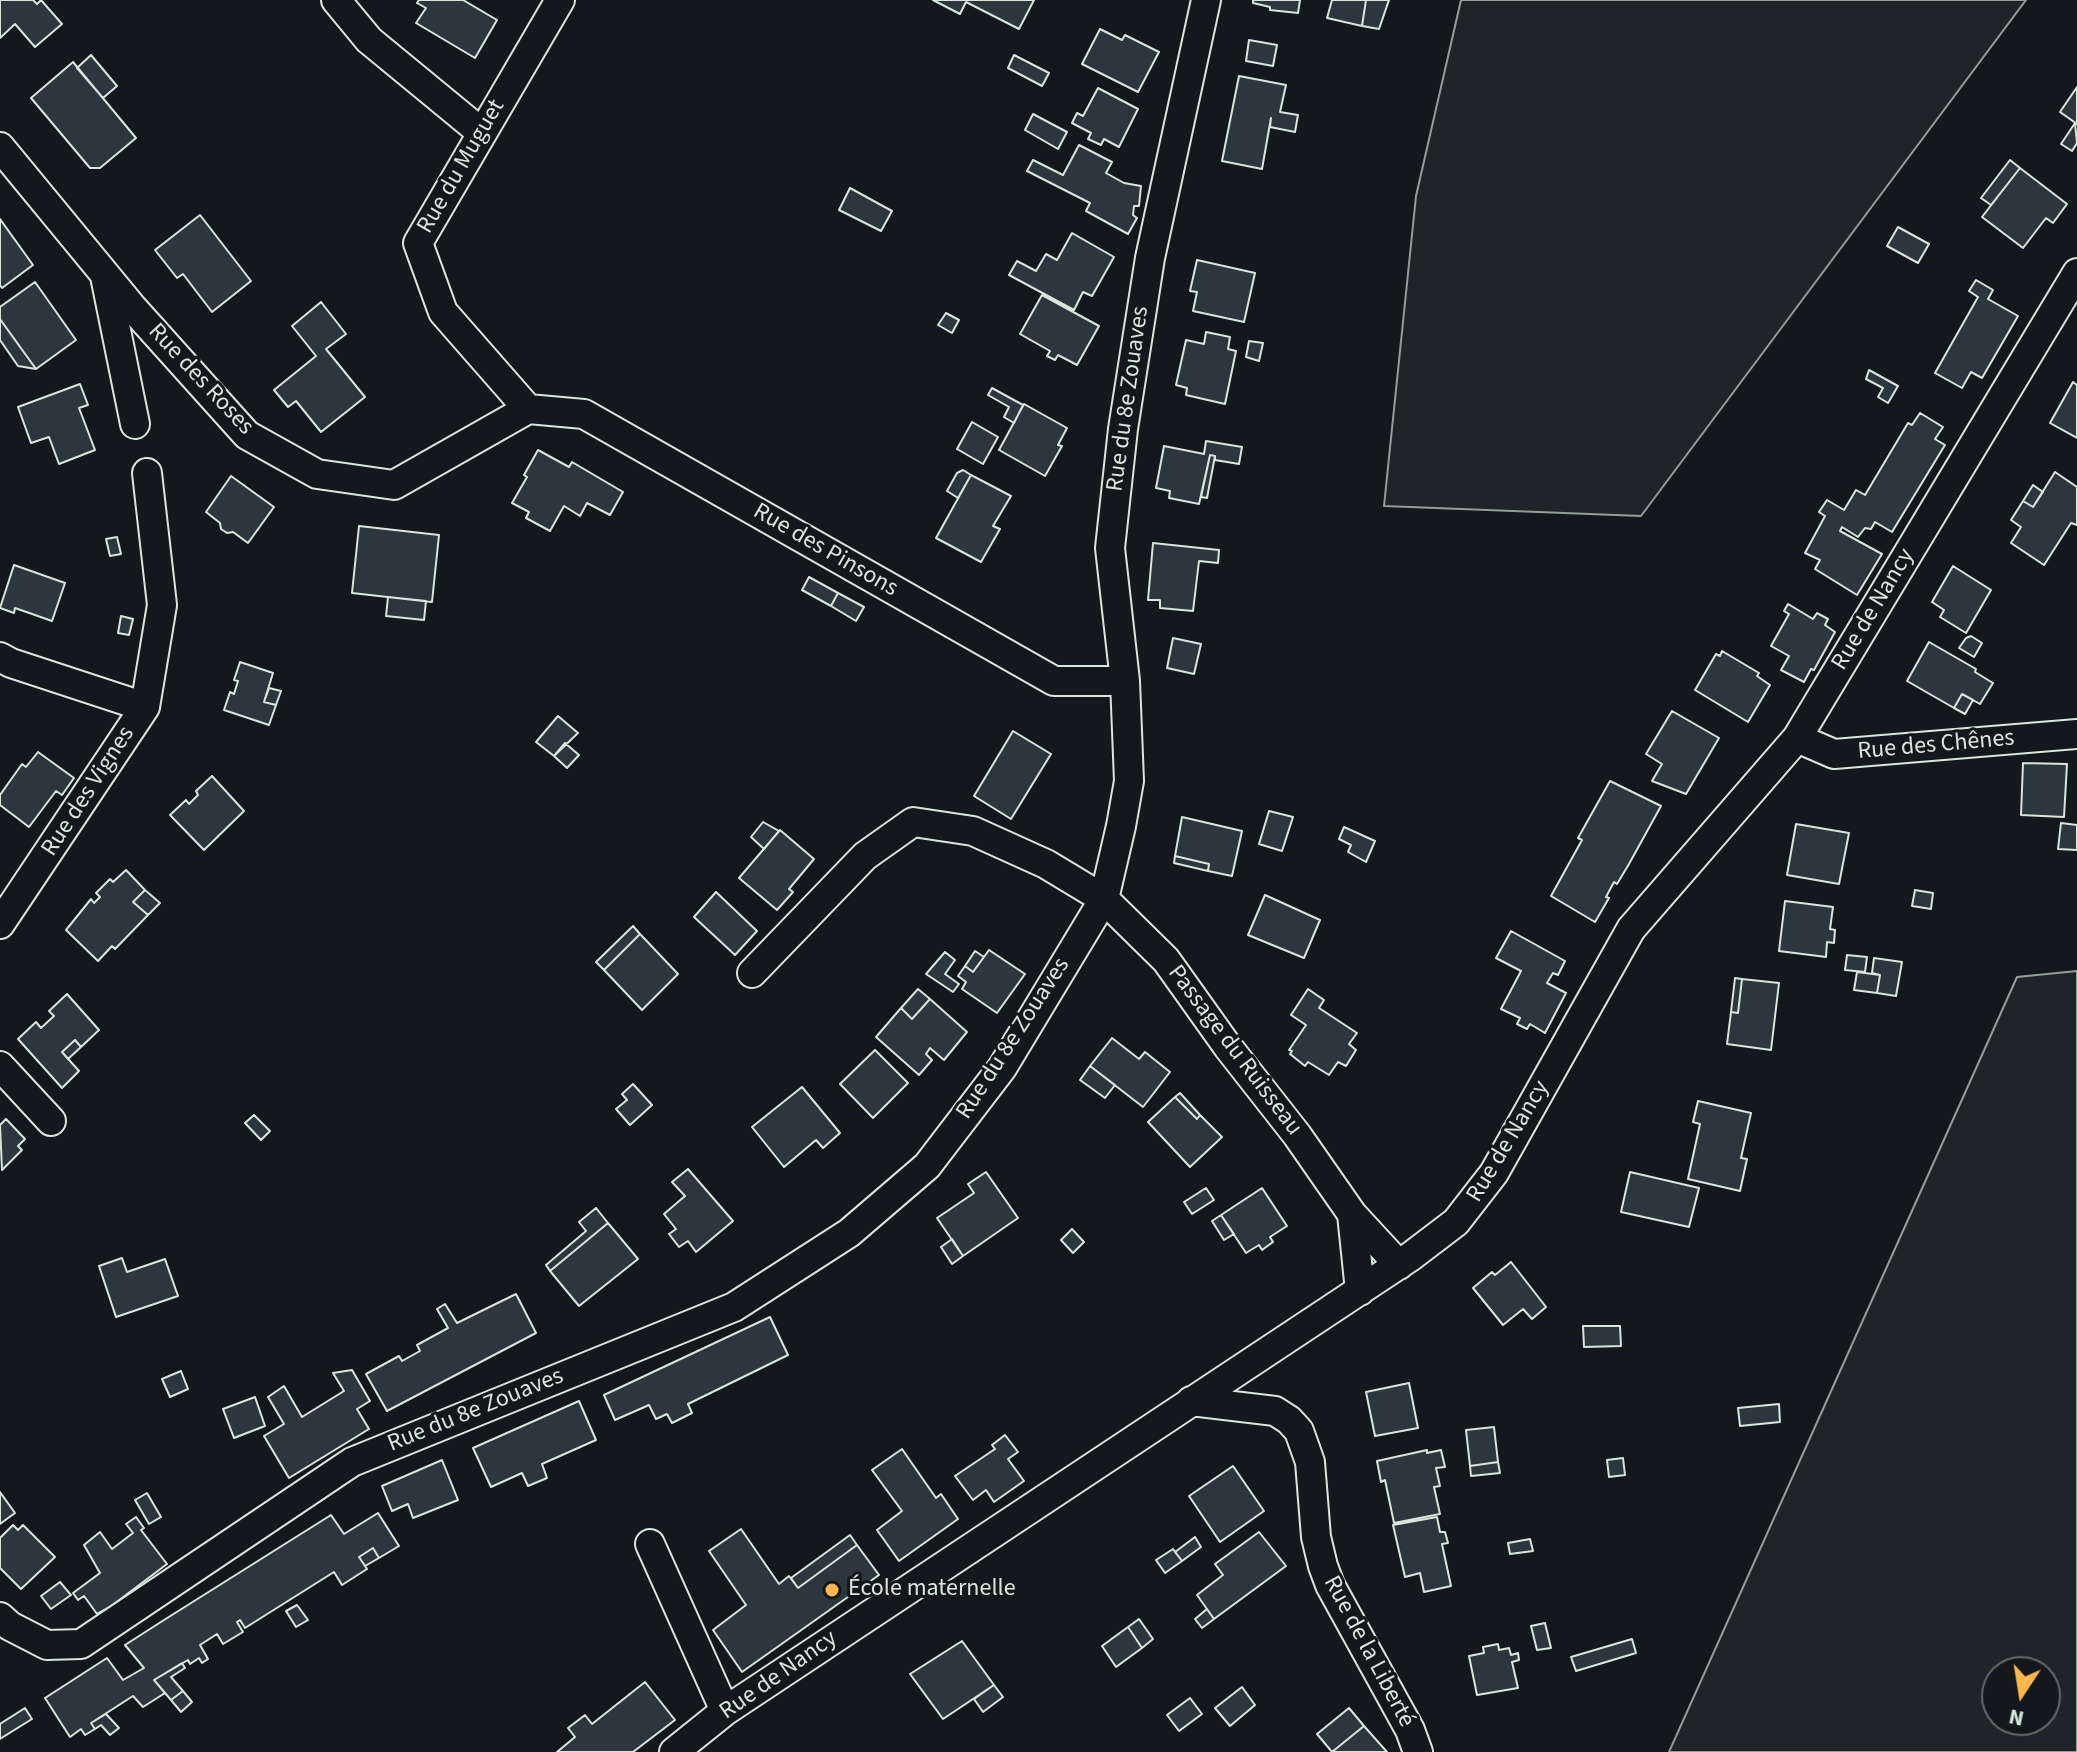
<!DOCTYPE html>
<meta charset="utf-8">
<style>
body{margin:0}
#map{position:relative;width:2077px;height:1752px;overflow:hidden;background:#14181c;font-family:"Source Sans 3",sans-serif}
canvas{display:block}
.north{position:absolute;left:1981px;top:1656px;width:80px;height:80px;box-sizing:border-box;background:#14181c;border:2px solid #626a69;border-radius:50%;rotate:192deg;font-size:22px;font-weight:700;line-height:32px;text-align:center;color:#d8e6dc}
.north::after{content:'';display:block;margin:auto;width:28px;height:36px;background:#ffb74d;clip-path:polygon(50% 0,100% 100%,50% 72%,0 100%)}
</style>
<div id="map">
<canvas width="2077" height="1752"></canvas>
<div class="north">N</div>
</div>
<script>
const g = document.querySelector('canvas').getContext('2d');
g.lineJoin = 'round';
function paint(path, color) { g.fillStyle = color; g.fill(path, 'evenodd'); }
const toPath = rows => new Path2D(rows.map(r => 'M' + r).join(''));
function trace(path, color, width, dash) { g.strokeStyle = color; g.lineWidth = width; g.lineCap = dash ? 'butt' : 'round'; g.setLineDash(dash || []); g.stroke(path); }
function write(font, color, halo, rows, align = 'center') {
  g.font = font + ' "Source Sans 3",sans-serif'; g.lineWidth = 6; g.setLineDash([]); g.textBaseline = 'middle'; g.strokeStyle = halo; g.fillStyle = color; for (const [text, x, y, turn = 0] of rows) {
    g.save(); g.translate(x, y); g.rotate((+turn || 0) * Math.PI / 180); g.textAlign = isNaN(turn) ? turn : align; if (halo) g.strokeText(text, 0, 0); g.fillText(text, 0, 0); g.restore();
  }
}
const green = toPath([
 [1461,0,2026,0,1641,516,1384,506,1416,196,1461,0],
 [2077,971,2077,1752,1669,1752,2017,977,2077,971],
 [2045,1672,2045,1720,1997,1720,1997,1672,2045,1672]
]);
paint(green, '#202428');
trace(green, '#939e99', 2);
const building = toPath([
 [0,0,33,0,37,4,41,0,62,24,35,47,15,24,0,38,0,0],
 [419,0,463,0,497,20,475,58,416,23,426,8,417,3,419,0],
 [933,0,1034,0,1019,29,966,2,960,14,933,0],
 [1253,0,1300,0,1298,13,1270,10,1270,7,1253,3,1253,0],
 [1332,0,1366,0,1362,26,1327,18,1332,0],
 [1366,0,1389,0,1379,29,1362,26,1366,0],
 [1100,29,1122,40,1125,35,1159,52,1138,92,1082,64,1100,29],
 [1249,40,1277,45,1273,66,1246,61,1249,40],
 [91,55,117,86,103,98,77,68,91,55],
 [1014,55,1049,73,1042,86,1008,68,1014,55],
 [73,62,136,138,100,168,90,168,31,98,73,62],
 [1239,76,1286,85,1280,112,1298,115,1295,132,1270,127,1271,118,1262,169,1222,161,1239,76],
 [2077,87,2077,124,2060,112,2077,87],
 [1098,88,1138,109,1119,147,1104,139,1101,145,1088,139,1091,133,1072,123,1077,113,1083,116,1098,88],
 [1033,114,1067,132,1058,149,1025,130,1033,114],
 [2075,123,2077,143,2072,151,2061,144,2075,123],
 [1079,145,1112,162,1106,173,1124,183,1141,186,1139,206,1134,206,1133,215,1137,218,1128,234,1086,211,1090,203,1027,171,1033,160,1063,175,1079,145],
 [2010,160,2020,168,1991,205,1981,198,2010,160],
 [2020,168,2067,204,2053,223,2046,218,2023,248,1982,217,2020,168],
 [850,188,892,211,881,231,839,210,850,188],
 [200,215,251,281,212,312,183,274,177,278,155,250,200,215],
 [0,219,33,265,2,288,0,285,0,219],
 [1898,227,1929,244,1918,263,1887,246,1898,227],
 [1072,233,1114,257,1092,296,1083,292,1074,310,1009,275,1017,261,1036,271,1046,254,1057,260,1072,233],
 [1197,260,1255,273,1244,322,1193,311,1197,292,1190,291,1197,260],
 [1976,280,1993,290,1988,299,2018,316,1982,378,1971,372,1962,388,1935,373,1978,297,1969,291,1976,280],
 [35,282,76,340,36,369,0,319,0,307,35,282],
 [1042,295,1099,326,1077,365,1058,355,1055,360,1047,356,1050,351,1020,334,1042,295],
 [321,302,346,334,326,349,365,397,321,432,296,401,288,407,274,390,316,356,292,326,321,302],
 [946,313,959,320,952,333,938,325,946,313],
 [0,319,15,340,36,369,18,366,0,340,0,319],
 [1206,332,1230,337,1228,349,1236,351,1225,404,1186,395,1187,388,1176,385,1186,340,1204,344,1206,332],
 [1249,341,1263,343,1259,361,1246,357,1249,341],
 [1869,370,1898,386,1888,403,1878,397,1883,388,1866,379,1869,370],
 [2073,382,2077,385,2077,438,2050,423,2073,382],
 [80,384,88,405,79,408,95,450,59,464,49,437,31,443,18,407,80,384],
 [992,388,1023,405,1014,423,1004,417,1009,407,988,395,992,388],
 [1024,404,1067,428,1058,445,1062,446,1045,476,999,450,1024,404],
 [1920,413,1943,427,1935,439,1945,445,1892,532,1875,522,1871,529,1865,528,1858,537,1842,527,1840,531,1882,554,1857,595,1815,569,1820,560,1805,553,1825,516,1819,512,1827,500,1844,510,1856,490,1865,495,1908,423,1912,425,1920,413],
 [972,422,998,437,983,464,957,449,972,422],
 [1206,441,1242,447,1239,464,1215,460,1215,456,1210,455,1199,504,1169,498,1170,491,1156,488,1164,446,1204,454,1206,441],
 [538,450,569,467,572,462,623,492,610,515,587,503,580,516,564,506,550,531,526,518,529,512,512,503,527,477,524,475,538,450],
 [1210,455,1215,456,1207,498,1201,497,1210,455],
 [963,470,971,475,958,498,947,491,957,473,963,470],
 [2055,472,2077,487,2077,525,2071,523,2044,565,2011,543,2021,527,2011,520,2023,501,2033,507,2055,472],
 [971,475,1011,496,993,526,1000,529,981,562,936,538,971,475],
 [231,476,274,507,248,543,233,532,227,533,221,529,220,523,206,512,231,476],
 [2033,485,2043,492,2033,507,2023,501,2033,485],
 [359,526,439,535,432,602,352,593,359,526],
 [117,537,121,554,110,556,106,539,117,537],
 [1153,543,1219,550,1218,563,1199,561,1193,611,1160,608,1160,600,1148,600,1153,543],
 [14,565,65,583,52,621,15,608,14,613,0,608,14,565],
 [1953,566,1991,590,1966,633,1940,617,1944,610,1932,602,1953,566],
 [809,577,838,593,831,606,802,590,809,577],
 [838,593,864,607,856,621,831,606,838,593],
 [388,597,426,601,424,620,386,616,388,597],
 [1788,604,1813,619,1817,613,1828,619,1825,625,1835,632,1814,670,1811,669,1804,682,1781,670,1789,656,1771,646,1789,614,1784,611,1788,604],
 [121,616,133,619,129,635,118,633,121,616],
 [1971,636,1982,643,1974,657,1959,648,1966,638,1971,636],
 [1173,638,1201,644,1194,674,1167,668,1173,638],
 [1929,642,1976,669,1975,672,1993,683,1980,704,1962,694,1954,708,1907,681,1929,642],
 [1722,651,1759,673,1757,676,1770,685,1748,722,1695,690,1716,654,1720,656,1722,651],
 [240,662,273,673,264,702,276,705,269,725,224,710,230,692,234,694,238,681,234,680,240,662],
 [269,688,281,691,276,705,264,702,269,688],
 [1962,694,1973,700,1965,714,1954,708,1962,694],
 [1672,711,1719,738,1686,794,1652,781,1662,764,1646,754,1672,711],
 [558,716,578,733,554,756,536,742,558,716],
 [1013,731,1051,754,1011,819,974,796,1013,731],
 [565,743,579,755,567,768,554,756,565,743],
 [38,752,74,778,62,795,56,791,29,827,0,805,0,795,22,764,26,767,38,752],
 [2023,763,2067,764,2064,817,2021,815,2023,763],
 [212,776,244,811,204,850,170,815,186,800,189,804,198,795,196,791,212,776],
 [1610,781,1661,806,1629,864,1617,884,1614,882,1606,897,1609,898,1595,922,1551,896,1582,840,1578,838,1610,781],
 [1269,811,1293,817,1282,851,1259,844,1269,811],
 [1182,817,1242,831,1232,876,1208,871,1209,864,1175,856,1182,817],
 [763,822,779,831,764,849,751,837,763,822],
 [2061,823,2077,825,2077,850,2058,849,2061,823],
 [1796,824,1849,833,1839,884,1787,875,1796,824],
 [1344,827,1375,841,1366,862,1348,852,1351,845,1339,839,1344,827],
 [780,830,814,859,789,889,793,892,777,910,739,878,780,830],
 [1175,856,1209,864,1208,871,1174,863,1175,856],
 [126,870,145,890,133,902,148,915,115,949,112,946,98,961,66,930,91,899,94,903,100,897,96,893,110,879,113,882,126,870],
 [145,890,160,903,148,915,133,902,145,890],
 [1915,890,1933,893,1931,909,1912,906,1915,890],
 [716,892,757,931,735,955,694,917,716,892],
 [1265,895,1320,920,1304,958,1248,935,1265,895],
 [1785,901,1833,907,1830,929,1835,930,1834,943,1827,942,1826,957,1779,951,1785,901],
 [633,926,640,934,604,970,596,962,633,926],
 [1511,931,1565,961,1558,975,1553,973,1547,983,1566,993,1545,1033,1530,1024,1527,1029,1517,1024,1520,1018,1501,1009,1521,971,1496,958,1511,931],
 [640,934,678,974,642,1010,604,970,640,934],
 [989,950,1025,974,997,1013,962,989,966,982,958,976,965,966,973,972,989,950],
 [975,951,984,957,973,972,965,966,975,951],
 [945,952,955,960,945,974,959,984,953,992,926,974,945,952],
 [1847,955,1867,957,1865,972,1845,970,1847,955],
 [1874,958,1902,962,1896,996,1877,993,1880,975,1872,973,1874,958],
 [1857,972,1880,975,1877,993,1854,990,1857,972],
 [1735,978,1742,979,1738,1013,1731,1012,1735,978],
 [1742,979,1779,983,1771,1050,1727,1044,1731,1012,1738,1013,1742,979],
 [918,989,930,999,912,1019,901,1008,918,989],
 [1308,989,1324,1000,1319,1008,1357,1033,1349,1044,1356,1050,1346,1066,1338,1062,1329,1075,1308,1062,1305,1066,1290,1054,1292,1051,1289,1050,1306,1025,1291,1015,1308,989],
 [67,994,99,1030,81,1047,75,1040,62,1052,79,1071,62,1088,18,1039,36,1022,41,1028,54,1016,49,1011,67,994],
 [930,999,967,1032,944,1060,930,1048,926,1054,932,1060,919,1075,876,1037,901,1008,912,1019,930,999],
 [1112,1038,1139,1059,1145,1052,1170,1072,1143,1107,1090,1066,1112,1038],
 [75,1040,81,1047,68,1059,62,1052,75,1040],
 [875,1050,908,1083,873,1118,840,1084,875,1050],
 [1090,1066,1115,1085,1105,1098,1080,1080,1090,1066],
 [633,1084,652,1105,630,1125,616,1109,627,1100,622,1094,633,1084],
 [802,1087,840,1133,823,1148,816,1140,784,1167,752,1127,802,1087],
 [1180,1093,1200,1115,1197,1119,1175,1097,1180,1093],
 [1175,1097,1197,1119,1200,1115,1222,1137,1190,1167,1148,1122,1175,1097],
 [1698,1101,1751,1113,1741,1158,1747,1159,1740,1191,1688,1179,1700,1124,1693,1122,1698,1101],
 [254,1115,270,1131,261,1140,245,1123,254,1115],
 [6,1119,25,1139,18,1146,22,1150,2,1170,0,1125,6,1119],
 [688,1169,733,1221,696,1252,688,1241,679,1247,669,1234,676,1229,664,1214,685,1196,672,1182,688,1169],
 [986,1172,1018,1218,963,1256,937,1218,974,1193,968,1184,986,1172],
 [1630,1172,1699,1188,1689,1227,1621,1212,1630,1172],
 [1206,1188,1214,1200,1192,1214,1184,1202,1206,1188],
 [1262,1188,1287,1226,1270,1237,1273,1242,1262,1250,1259,1245,1246,1253,1221,1215,1262,1188],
 [596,1208,608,1223,550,1271,546,1265,586,1231,579,1222,596,1208],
 [1221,1215,1234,1234,1224,1240,1212,1221,1221,1215],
 [608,1223,638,1259,579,1306,550,1271,608,1223],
 [1072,1229,1084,1242,1073,1253,1061,1240,1072,1229],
 [952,1239,963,1256,952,1264,941,1247,952,1239],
 [122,1258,127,1272,165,1259,178,1296,116,1317,99,1266,122,1258],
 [1511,1262,1546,1307,1532,1319,1523,1309,1503,1325,1473,1288,1492,1272,1495,1275,1511,1262],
 [516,1294,536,1333,387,1411,366,1374,399,1356,402,1361,420,1351,417,1345,448,1328,437,1309,445,1304,457,1323,516,1294],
 [770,1317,788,1355,688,1404,692,1413,672,1423,667,1414,656,1419,649,1405,615,1420,604,1395,770,1317],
 [1583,1326,1620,1326,1621,1346,1584,1347,1583,1326],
 [352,1370,370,1401,357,1409,369,1429,289,1478,264,1436,284,1424,268,1397,284,1386,302,1417,344,1391,333,1373,352,1370],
 [181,1371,188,1389,170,1397,162,1379,181,1371],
 [1409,1383,1418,1428,1375,1436,1366,1392,1409,1383],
 [255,1397,265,1426,234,1438,223,1409,255,1397],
 [579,1401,596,1440,542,1464,547,1478,528,1486,522,1473,491,1487,473,1448,579,1401],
 [1779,1404,1780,1422,1740,1426,1738,1408,1779,1404],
 [1494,1427,1498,1462,1470,1466,1466,1430,1494,1427],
 [1005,1435,1018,1452,1008,1459,1024,1481,994,1502,986,1490,973,1500,955,1476,995,1449,992,1445,1005,1435],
 [902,1449,936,1498,941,1494,958,1519,899,1561,877,1530,902,1511,872,1470,902,1449],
 [1427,1450,1427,1453,1441,1450,1445,1467,1436,1468,1440,1486,1434,1487,1440,1514,1394,1523,1385,1480,1381,1482,1377,1461,1427,1450],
 [1623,1458,1625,1475,1609,1477,1607,1460,1623,1458],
 [442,1460,458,1500,413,1518,408,1504,392,1511,382,1486,442,1460],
 [1498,1462,1500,1473,1471,1476,1470,1466,1498,1462],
 [1233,1466,1264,1511,1220,1542,1189,1496,1233,1466],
 [0,1492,15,1513,0,1524,0,1492],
 [147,1493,161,1517,149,1524,135,1500,147,1493],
 [378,1513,399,1546,379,1558,373,1548,359,1557,367,1569,342,1585,334,1572,245,1628,240,1620,237,1622,243,1632,223,1644,217,1634,200,1645,208,1659,202,1663,199,1658,190,1664,188,1660,154,1680,165,1693,143,1707,133,1696,91,1723,95,1729,85,1735,81,1729,70,1737,45,1698,107,1658,123,1680,144,1668,125,1645,164,1620,331,1515,344,1534,378,1513],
 [136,1517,144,1528,141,1530,167,1564,110,1607,97,1614,84,1596,78,1600,73,1593,100,1573,84,1545,100,1532,112,1549,133,1533,126,1524,136,1517],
 [1437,1517,1440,1532,1445,1532,1448,1543,1442,1544,1451,1586,1424,1592,1420,1573,1405,1577,1393,1525,1437,1517],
 [13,1525,18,1530,23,1525,55,1557,21,1589,0,1568,0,1538,13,1525],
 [741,1529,779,1584,789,1576,798,1588,857,1545,879,1575,742,1672,713,1630,746,1605,709,1551,741,1529],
 [1259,1532,1286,1566,1214,1619,1197,1595,1223,1575,1215,1564,1259,1532],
 [850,1535,857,1545,798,1588,791,1578,850,1535],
 [1195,1537,1201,1547,1182,1561,1175,1552,1195,1537],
 [1530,1539,1533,1551,1510,1554,1508,1543,1530,1539],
 [373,1548,379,1558,365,1566,359,1557,373,1548],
 [1173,1549,1182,1561,1165,1573,1156,1560,1173,1549],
 [60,1582,71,1595,51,1609,41,1596,60,1582],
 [297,1605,308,1620,296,1627,286,1611,297,1605],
 [1207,1609,1214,1619,1202,1628,1195,1619,1207,1609],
 [1139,1619,1153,1639,1142,1648,1128,1627,1139,1619],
 [1545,1623,1551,1648,1537,1650,1531,1626,1545,1623],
 [1128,1627,1142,1648,1116,1667,1102,1646,1128,1627],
 [1632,1639,1636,1653,1576,1671,1571,1657,1632,1639],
 [962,1641,994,1685,943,1719,910,1674,962,1641],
 [1498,1644,1499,1650,1509,1648,1511,1655,1518,1653,1519,1660,1512,1662,1518,1688,1477,1695,1469,1656,1484,1653,1483,1647,1498,1644],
 [182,1663,185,1668,171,1677,183,1691,171,1700,154,1680,182,1663],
 [645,1682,675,1720,633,1752,557,1752,575,1737,568,1728,585,1715,592,1724,645,1682],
 [994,1685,1003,1697,983,1712,974,1699,994,1685],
 [1242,1687,1255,1705,1230,1726,1215,1708,1242,1687],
 [183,1691,192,1702,181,1712,171,1700,183,1691],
 [1190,1698,1202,1714,1179,1731,1167,1715,1190,1698],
 [25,1708,32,1719,0,1739,0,1724,25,1708],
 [1349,1708,1364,1726,1332,1752,1317,1734,1349,1708],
 [106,1714,119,1728,110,1735,101,1725,95,1729,91,1723,106,1714],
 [1364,1726,1387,1752,1332,1752,1364,1726]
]);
paint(building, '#2c363c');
trace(building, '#d8e6dc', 2);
const street = toPath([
 [336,0,369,40,482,133],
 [0,147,131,306,247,435,317,474,394,485,528,409],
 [105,276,135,424],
 [528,409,584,414,1054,681,1125,681],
 [528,409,443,312,418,243,560,0],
 [0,657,11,663,145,707],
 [1797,738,1834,754,2077,734],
 [0,924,145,707,162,605,147,473],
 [752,973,865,856,913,822,973,831,1046,864,1104,899,1166,960,1228,1047,1297,1135,1352,1214,1399,1265],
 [0,1066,51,1121],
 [1352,1214,1360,1291],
 [1191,1401,1275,1411,1289,1420,1299,1431,1310,1462,1316,1537,1323,1566,1330,1585,1410,1730,1418,1752],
 [650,1544,725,1711],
 [0,1617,10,1626,47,1645,81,1644,352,1462,734,1307,849,1233,927,1166,1002,1068,1104,899,1121,826,1129,781,1125,681,1110,548,1123,429,1150,258,1206,0],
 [674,1752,725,1711,1410,1257,1456,1222,1494,1173,1631,929,1797,738,2077,273]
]);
trace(street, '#d8e6dc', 32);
trace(street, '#14181c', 28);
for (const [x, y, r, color] of [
 [832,1590,8,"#ffb74d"]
]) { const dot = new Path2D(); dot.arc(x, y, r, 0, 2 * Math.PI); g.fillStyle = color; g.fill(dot); trace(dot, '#14181c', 3); }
write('24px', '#d8e6dc', '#14181c', [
 ["Rue du Muguet",462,167,-60],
 ["Rue des Roses",200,380,47],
 ["Rue du 8e Zouaves",1129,399,-82],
 ["Rue des Pinsons",825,551,30],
 ["Rue de Nancy",1874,610,-59],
 ["Rue des Chênes",1936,746,-5],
 ["Rue des Vignes",89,792,-57],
 ["Rue du 8e Zouaves",1014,1039,-57],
 ["Passage du Ruisseau",1234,1051,53],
 ["Rue de Nancy",1509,1142,-59],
 ["Rue du 8e Zouaves",476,1411,-22],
 ["Rue de la Liberté",1368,1652,62],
 ["Rue de Nancy",779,1676,-35]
]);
write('24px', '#d8e6dc', '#14181c', [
 ["École maternelle",848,1590]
], 'left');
</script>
